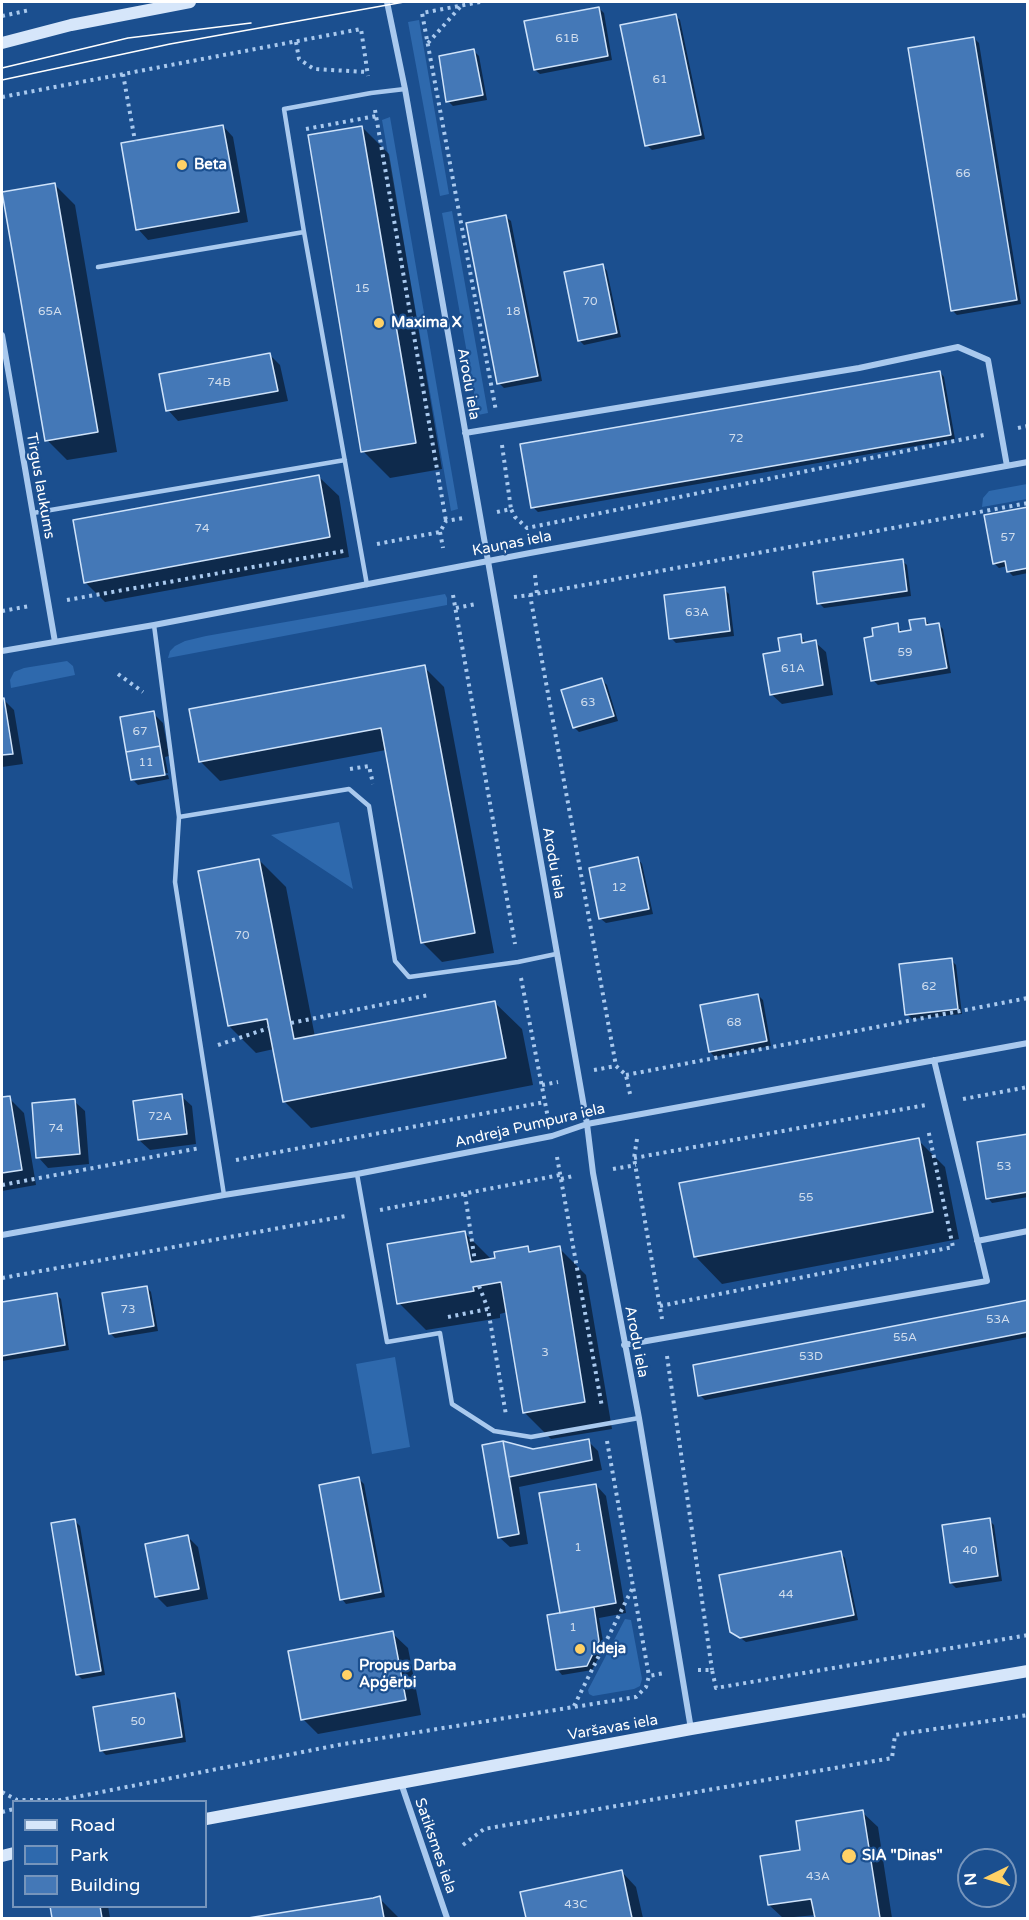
<!DOCTYPE html>
<meta charset="utf-8">
<style>
body{margin:0}
#map{position:relative;width:1029px;height:1920px;overflow:hidden;background:#1b4f8f;font-family:"Varela Round",sans-serif}
canvas{display:block}
.frame{position:absolute;inset:0;border:3px solid #fff;pointer-events:none}
.legend{position:absolute;left:12px;top:1800px;width:195px;height:108px;box-sizing:border-box;background:#1b4f8f;border:2px solid #7695bc;margin:0;padding:8px 10px;list-style:none;font-size:18px;color:#fff}
.legend li{display:flex;align-items:center;gap:12px;height:30px}
.legend b{width:30px;border:2px solid #7695bc}
.north{position:absolute;left:957px;top:1848px;width:60px;height:60px;box-sizing:border-box;background:#1b4f8f;border:2px solid #7695bc;border-radius:50%;rotate:265deg;font-size:16px;font-weight:700;line-height:24px;text-align:center;color:#fff}
.north::after{content:'';display:block;margin:auto;width:21px;height:27px;background:#ffd166;clip-path:polygon(50% 0,100% 100%,50% 72%,0 100%)}
</style>
<div id="map">
<canvas width="1029" height="1920"></canvas>
<div class="frame"></div>
<ul class="legend">
<li><b style="height:8px;background:#d6e6fa"></b>Road</li>
<li><b style="height:16px;background:#2e69ad"></b>Park</li>
<li><b style="height:16px;background:#4478b7"></b>Building</li>
</ul>
<div class="north">N</div>
</div>
<script>
const g = document.querySelector('canvas').getContext('2d');
g.lineJoin = 'round';
function paint(path, color) { g.fillStyle = color; g.fill(path, 'evenodd'); }
const toPath = rows => new Path2D(rows.map(r => 'M' + r).join(''));
function trace(path, color, width, dash) { g.strokeStyle = color; g.lineWidth = width; g.lineCap = dash ? 'butt' : 'round'; g.setLineDash(dash || []); g.stroke(path); }
function write(font, color, halo, rows, align = 'center') {
  g.font = font + ' "Varela Round",sans-serif'; g.lineWidth = 4.5; g.setLineDash([]); g.textBaseline = 'middle'; g.strokeStyle = halo; g.fillStyle = color; for (const [text, x, y, turn = 0] of rows) {
    g.save(); g.translate(x, y); g.rotate((+turn || 0) * Math.PI / 180); g.textAlign = isNaN(turn) ? turn : align; if (halo) g.strokeText(text, 0, 0); g.fillText(text, 0, 0); g.restore();
  }
}
paint(toPath([
 [419,20,449,194,440,196,408,22],
 [390,117,458,509,451,511,382,120],
 [452,211,488,413,478,415,442,213],
 [1027,484,1027,499,982,507,983,498,989,491],
 [445,594,447,598,447,605,168,658,170,651,175,646,185,641,206,636],
 [67,661,73,666,75,675,11,688,10,680,14,672,24,668],
 [339,822,353,889,271,835],
 [395,1357,410,1447,372,1454,356,1364],
 [625,1619,631,1620,642,1679,640,1686,634,1689,593,1696,589,1694,588,1690]
]), '#2e69ad');
paint(toPath([
 [599,8,604,13,612,60,540,74,535,70],
 [675,15,680,20,705,139,652,150,647,145],
 [974,38,979,43,1021,304,957,315,952,310],
 [474,51,479,56,487,100,453,106,448,101],
 [223,126,233,137,248,222,148,240,138,229],
 [362,127,389,154,442,469,390,478,363,451],
 [55,185,75,205,117,452,67,460,47,440],
 [506,217,511,221,542,381,504,388,499,383],
 [603,266,607,271,621,337,584,345,579,340],
 [270,355,280,365,288,401,178,421,168,410],
 [940,372,944,377,955,439,538,512,533,507],
 [319,477,339,496,349,557,105,602,85,582],
 [1028,509,1028,573,1013,576,1008,571,1007,566,999,568,994,563],
 [902,561,907,565,911,596,824,608,819,603],
 [724,589,729,594,734,636,676,643,671,638],
 [925,619,930,626,938,624,943,629,951,673,878,685,873,680,897,625,903,633,912,631],
 [800,636,807,643,815,642,826,652,833,695,782,704,771,694,782,652],
 [424,667,444,687,494,953,442,962,422,942,386,750,220,781,200,761],
 [602,680,607,685,618,721,579,732,574,727],
 [2,700,4,700,14,710,23,764,2,767],
 [153,713,163,723,169,756,165,757,168,773,134,778,134,781,133,780],
 [168,775,169,779,138,785,134,781],
 [638,859,642,864,653,914,606,923,601,919],
 [259,860,286,887,315,1037,494,1002,522,1029,533,1085,311,1128,284,1101,274,1049,256,1053,229,1026],
 [951,960,956,965,962,1014,912,1019,907,1014],
 [758,995,763,1000,771,1046,715,1057,710,1052],
 [181,1096,192,1106,196,1144,150,1150,139,1140],
 [9,1098,24,1113,36,1185,2,1191,2,1099],
 [74,1101,85,1111,89,1164,48,1168,38,1157],
 [1028,1135,1028,1197,992,1203,988,1198],
 [918,1140,945,1167,959,1239,722,1284,695,1256],
 [465,1233,492,1260,528,1248,532,1252,559,1248,586,1275,612,1429,551,1439,524,1412,507,1312,500,1314,500,1318,426,1330,399,1303],
 [147,1287,151,1292,158,1331,115,1338,110,1333],
 [56,1294,61,1299,69,1350,2,1361,2,1303],
 [1028,1301,1028,1337,705,1400,700,1395],
 [588,1441,598,1451,602,1470,519,1487,528,1544,510,1547,499,1537,484,1446,533,1450],
 [359,1479,364,1484,385,1597,346,1604,342,1599],
 [596,1485,606,1496,626,1613,599,1618,604,1647,592,1670,562,1675,558,1670,561,1614],
 [989,1520,994,1525,1002,1581,956,1588,951,1583],
 [75,1521,80,1526,105,1675,82,1679,77,1674],
 [188,1537,198,1547,208,1599,167,1607,157,1597],
 [840,1553,845,1558,858,1620,746,1642,731,1631],
 [392,1633,408,1648,421,1715,318,1734,303,1719],
 [175,1695,180,1700,186,1742,106,1755,101,1750],
 [862,1812,878,1827,892,1918,816,1918,816,1915,783,1918,769,1905,801,1851],
 [621,1871,636,1887,643,1918,527,1918,522,1893],
 [379,1898,399,1918,257,1918],
 [52,1906,108,1906,110,1918,54,1918]
]), '#0007');
const building = toPath([
 [599,7,608,56,534,70,524,21,599,7],
 [676,14,701,135,645,146,620,25,676,14],
 [974,37,1017,300,951,311,908,48,974,37],
 [474,49,483,95,446,102,439,56,474,49],
 [223,125,239,212,136,230,121,143,223,125],
 [362,126,416,443,361,452,308,135,362,126],
 [55,183,98,432,45,441,2,192,55,183],
 [506,215,538,376,497,384,466,223,506,215],
 [603,264,617,333,578,341,564,272,603,264],
 [270,353,278,391,166,411,159,374,270,353],
 [940,371,951,435,531,508,520,444,940,371],
 [319,475,330,537,84,583,73,520,319,475],
 [1028,507,1028,568,1007,572,1005,561,993,564,984,515,1028,507],
 [903,559,907,591,817,604,813,572,903,559],
 [725,587,730,631,669,639,664,595,725,587],
 [925,618,926,625,939,623,947,668,871,681,864,638,873,636,872,628,898,623,899,632,911,630,909,620,925,618],
 [801,634,802,643,816,640,823,685,770,695,763,654,780,651,778,638,801,634],
 [425,665,475,933,421,943,381,728,199,762,189,709,425,665],
 [602,678,614,716,573,728,561,690,602,678],
 [4,698,13,754,2,755,2,699,4,698],
 [154,711,160,746,126,752,120,717,154,711],
 [160,746,165,775,131,780,126,752,160,746],
 [638,857,649,909,599,919,589,868,638,857],
 [259,859,294,1039,495,1001,506,1058,283,1102,267,1019,228,1026,198,871,259,859],
 [952,958,958,1009,905,1015,899,964,952,958],
 [758,994,767,1041,709,1052,700,1005,758,994],
 [182,1094,187,1134,138,1140,133,1101,182,1094],
 [10,1096,22,1170,2,1173,2,1097,10,1096],
 [75,1099,80,1154,36,1158,32,1103,75,1099],
 [1028,1134,1028,1192,986,1199,977,1142,1028,1134],
 [919,1138,933,1212,694,1257,679,1183,919,1138],
 [465,1231,471,1262,495,1258,494,1252,528,1246,529,1252,560,1246,585,1402,523,1413,501,1282,473,1287,474,1291,397,1304,387,1244,465,1231],
 [147,1286,154,1326,109,1334,102,1293,147,1286],
 [57,1293,65,1345,2,1356,2,1302,57,1293],
 [1028,1300,1028,1332,698,1396,693,1365,1028,1300],
 [589,1439,592,1460,509,1477,503,1441,533,1449,589,1439],
 [503,1441,519,1534,498,1538,482,1445,503,1441],
 [359,1477,381,1592,340,1600,319,1485,359,1477],
 [596,1484,616,1603,560,1613,539,1493,596,1484],
 [990,1518,998,1576,950,1583,942,1525,990,1518],
 [75,1519,101,1671,76,1675,51,1523,75,1519],
 [188,1535,199,1589,155,1597,145,1544,188,1535],
 [841,1551,854,1615,740,1638,730,1632,719,1575,841,1551],
 [594,1607,599,1641,587,1666,556,1670,547,1615,594,1607],
 [393,1631,406,1700,301,1720,288,1651,393,1631],
 [175,1693,182,1737,100,1751,93,1707,175,1693],
 [863,1810,880,1918,815,1918,811,1899,768,1905,760,1856,800,1850,796,1821,863,1810],
 [622,1870,632,1918,526,1918,520,1892,622,1870],
 [380,1896,384,1918,248,1918,373,1898,380,1896],
 [50,1906,100,1906,102,1918,52,1918,50,1906]
]);
paint(building, '#4478b7');
trace(building, '#cfe3fa', 1.5);
trace(toPath([
 [480,2,422,13,496,411],
 [2,16,30,10],
 [296,42,299,59,314,69,367,72],
 [428,43,461,6],
 [123,74,135,141],
 [2,97,361,29,368,76],
 [375,110,446,521],
 [306,129,376,116],
 [1018,428,1028,426],
 [502,445,511,509],
 [497,512,511,509,515,517,527,528,984,435],
 [440,532,443,548],
 [377,544,440,532,446,521,463,518],
 [535,575,537,594],
 [453,595,515,944],
 [530,595,1028,503],
 [514,597,530,595,616,1066,626,1075,630,1094],
 [67,600,344,551],
 [456,608,476,604],
 [2,611,30,606],
 [118,674,143,692],
 [350,769,369,766,373,784],
 [521,978,548,1118],
 [291,1023,429,995],
 [218,1045,269,1028],
 [594,1070,616,1066],
 [626,1075,1028,998],
 [542,1085,558,1082],
 [963,1099,1028,1087],
 [637,1139,634,1158,662,1319],
 [557,1157,602,1407],
 [634,1158,926,1105],
 [236,1160,545,1102],
 [613,1169,636,1165],
 [561,1179,573,1176],
 [2,1185,200,1148],
 [465,1194,475,1262],
 [380,1210,560,1175],
 [2,1278,346,1216],
 [479,1286,488,1309],
 [660,1306,953,1247,928,1129],
 [448,1317,488,1309,506,1415],
 [667,1356,712,1670],
 [607,1441,649,1676],
 [698,1670,712,1670,716,1688,1028,1635],
 [574,1706,633,1587],
 [2,1792,17,1800,54,1800],
 [51,1802,338,1745,636,1697,646,1687,649,1676,664,1673],
 [2,1812,14,1809],
 [463,1845,484,1829,892,1758,895,1735,1028,1715]
]), '#a9c9ee', 4, [3, 4.5]);
trace(toPath([
 [98,267,304,232],
 [33,513,345,460],
 [367,585,304,232,284,109,371,93,405,89],
 [154,625,179,817,175,882,224,1195],
 [179,817,349,789,369,806,395,961,409,977,518,962,556,954],
 [357,1174,387,1342,440,1333,452,1404,494,1431,531,1437,639,1418]
]), '#a9c9ee', 4.5);
trace(toPath([
 [387,2,405,89,587,1124,593,1173,639,1418,691,1729],
 [2,335,55,642],
 [465,433,859,368,958,347,988,360,1007,466],
 [2,651,154,625,530,553,1028,462],
 [2,1235,224,1195,357,1174,552,1136,587,1124,1028,1043],
 [977,1241,1028,1231],
 [624,1345,987,1281,934,1060],
 [401,1783,447,1918]
]), '#a9c9ee', 6);
trace(toPath([
 [2,43,71,25,190,2],
 [206,1819,691,1729,1028,1671],
 [2,1856,14,1853]
]), '#d6e6fa', 12);
trace(toPath([
 [2,68,128,38,251,23],
 [2,80,170,44,404,2]
]), '#fff', 1.5);
for (const [x, y, r, color] of [
 [182,165,6,"#ffd166"],
 [379,323,6,"#ffd166"],
 [580,1649,6,"#ffd166"],
 [347,1675,6,"#ffd166"],
 [849,1856,8,"#ffd166"]
]) { const dot = new Path2D(); dot.arc(x, y, r, 0, 2 * Math.PI); g.fillStyle = color; g.fill(dot); trace(dot, '#1b4f8f', 2); }
write('12px', '#d0dded', null, [
 ["61B",567,39],
 ["61",660,80],
 ["66",963,174],
 ["15",362,289],
 ["70",590,302],
 ["65A",50,312],
 ["18",513,312],
 ["74B",219,383],
 ["72",736,439],
 ["74",202,529],
 ["57",1008,538],
 ["63A",697,613],
 ["59",905,653],
 ["61A",793,669],
 ["63",588,703],
 ["67",140,732],
 ["11",146,763],
 ["12",619,888],
 ["70",242,936],
 ["62",929,987],
 ["68",734,1023],
 ["72A",160,1117],
 ["74",56,1129],
 ["53",1004,1167],
 ["55",806,1198],
 ["73",128,1310],
 ["53A",998,1320],
 ["55A",905,1338],
 ["3",545,1353],
 ["53D",811,1357],
 ["1",578,1548],
 ["40",970,1551],
 ["44",786,1595],
 ["1",573,1628],
 ["50",138,1722],
 ["43A",818,1877],
 ["43C",576,1905]
]);
write('bold 15px', '#fff', '#1b4f8f', [
 ["Beta",194,165],
 ["Maxima X",391,323],
 ["Ideja",592,1649],
 ["Propus Darba",359,1666],
 ["Apģērbi",359,1683],
 ["SIA \"Dinas\"",862,1856]
], 'left');
write('15px', '#fff', '#1b4f8f', [
 ["Arodu iela",468,384,80],
 ["Tirgus laukums",40,486,80],
 ["Kauņas iela",512,544,-11],
 ["Arodu iela",553,863,80],
 ["Andreja Pumpura iela",530,1126,-13],
 ["Arodu iela",636,1342,79],
 ["Varšavas iela",613,1728,-10],
 ["Satiksmes iela",435,1846,71]
]);
</script>
